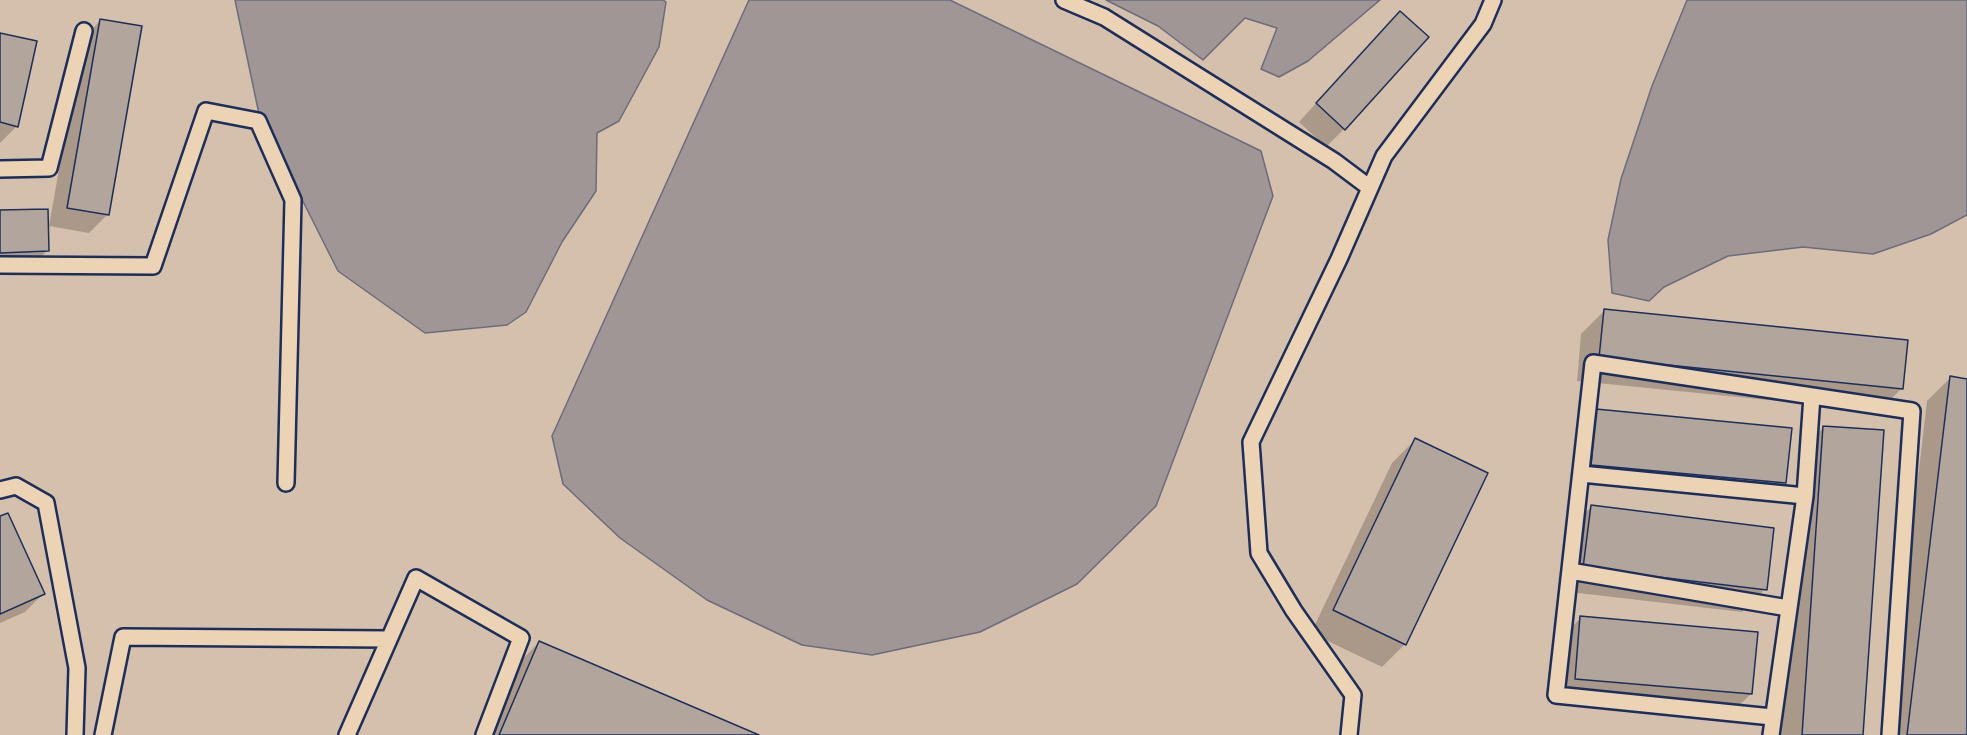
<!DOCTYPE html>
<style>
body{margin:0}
canvas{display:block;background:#e4ccb1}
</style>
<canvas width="1967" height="735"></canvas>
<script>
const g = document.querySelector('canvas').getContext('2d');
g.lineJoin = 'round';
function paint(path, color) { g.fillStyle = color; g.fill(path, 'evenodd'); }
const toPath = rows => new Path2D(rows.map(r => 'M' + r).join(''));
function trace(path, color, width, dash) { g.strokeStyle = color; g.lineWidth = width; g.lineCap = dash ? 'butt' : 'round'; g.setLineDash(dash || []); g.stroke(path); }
paint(toPath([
 [0,0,1967,0,1967,735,0,735]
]), '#d5c0ab');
const water = toPath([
 [235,0,663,0,666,2,659,47,619,121,597,133,596,191,562,242,526,312,507,325,425,333,338,271,259,114,235,0],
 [749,0,950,0,1261,151,1273,196,1156,506,1077,584,980,632,872,655,802,645,707,600,620,538,563,484,552,436,749,0],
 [1106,0,1380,0,1308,61,1279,77,1261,69,1277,28,1245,18,1203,60,1158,26,1106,0],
 [1687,0,1967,0,1967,215,1931,234,1873,254,1803,247,1728,256,1664,287,1649,301,1612,293,1608,240,1621,179,1652,86,1687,0]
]);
paint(water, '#9f9695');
trace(water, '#6a6d7f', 1.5);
paint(toPath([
 [101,20,108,214,89,233,49,226,82,39],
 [1382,31,1344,129,1326,147,1299,122],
 [0,34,17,126,0,143],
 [0,211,47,251,29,269,0,270],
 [1604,311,1902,388,1879,411,1577,381,1581,334],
 [1950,378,1967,380,1967,735,1888,735,1927,401],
 [1597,410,1785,482,1766,501,1573,483,1578,429],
 [1824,427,1862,735,1781,735,1801,450],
 [1415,440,1405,644,1382,667,1311,633,1392,463],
 [1591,507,1765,589,1742,612,1561,591,1568,530],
 [0,518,43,594,25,612,0,623],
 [1581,618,1751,694,1732,712,1557,697,1562,636],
 [539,642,755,735,487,735,516,666]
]), '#0003');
const building = toPath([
 [1400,11,1429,37,1345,130,1316,103,1400,11],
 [100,19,142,26,109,215,67,208,100,19],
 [0,33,37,41,18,127,0,122,0,33],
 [48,209,49,251,0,253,0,210,48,209],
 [1604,309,1908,340,1903,389,1599,358,1604,309],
 [1950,376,1967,379,1967,735,1907,735,1950,376],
 [1596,409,1792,428,1786,483,1591,465,1596,409],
 [1823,426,1884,430,1863,735,1802,735,1823,426],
 [1415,438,1488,473,1406,645,1333,610,1415,438],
 [1591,505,1774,528,1767,590,1583,568,1591,505],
 [8,513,45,594,0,614,0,516,8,513],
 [1580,616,1758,632,1752,694,1575,679,1580,616],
 [539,641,759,735,499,735,539,641]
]);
paint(building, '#b1a59c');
trace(building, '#1b2f5e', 1.5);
const lane = toPath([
 [1064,0,1104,17,1334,161,1370,188],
 [0,169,49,168,84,31],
 [0,265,153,266,206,111,258,121,293,200,286,483],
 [1581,474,1805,496],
 [0,490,16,486,46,503,77,668,75,735],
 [1570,571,1788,608],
 [1772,717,1556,695,1593,363,1912,411,1890,735],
 [103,735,123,637,388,639],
 [347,735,416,578,521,638,484,735],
 [1349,735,1353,695,1294,611,1259,553,1251,442,1339,259,1384,156,1483,24,1493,0],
 [1771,735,1805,496,1812,396]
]);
trace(lane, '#1b2f5e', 20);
trace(lane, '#ecd3b4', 15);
</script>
